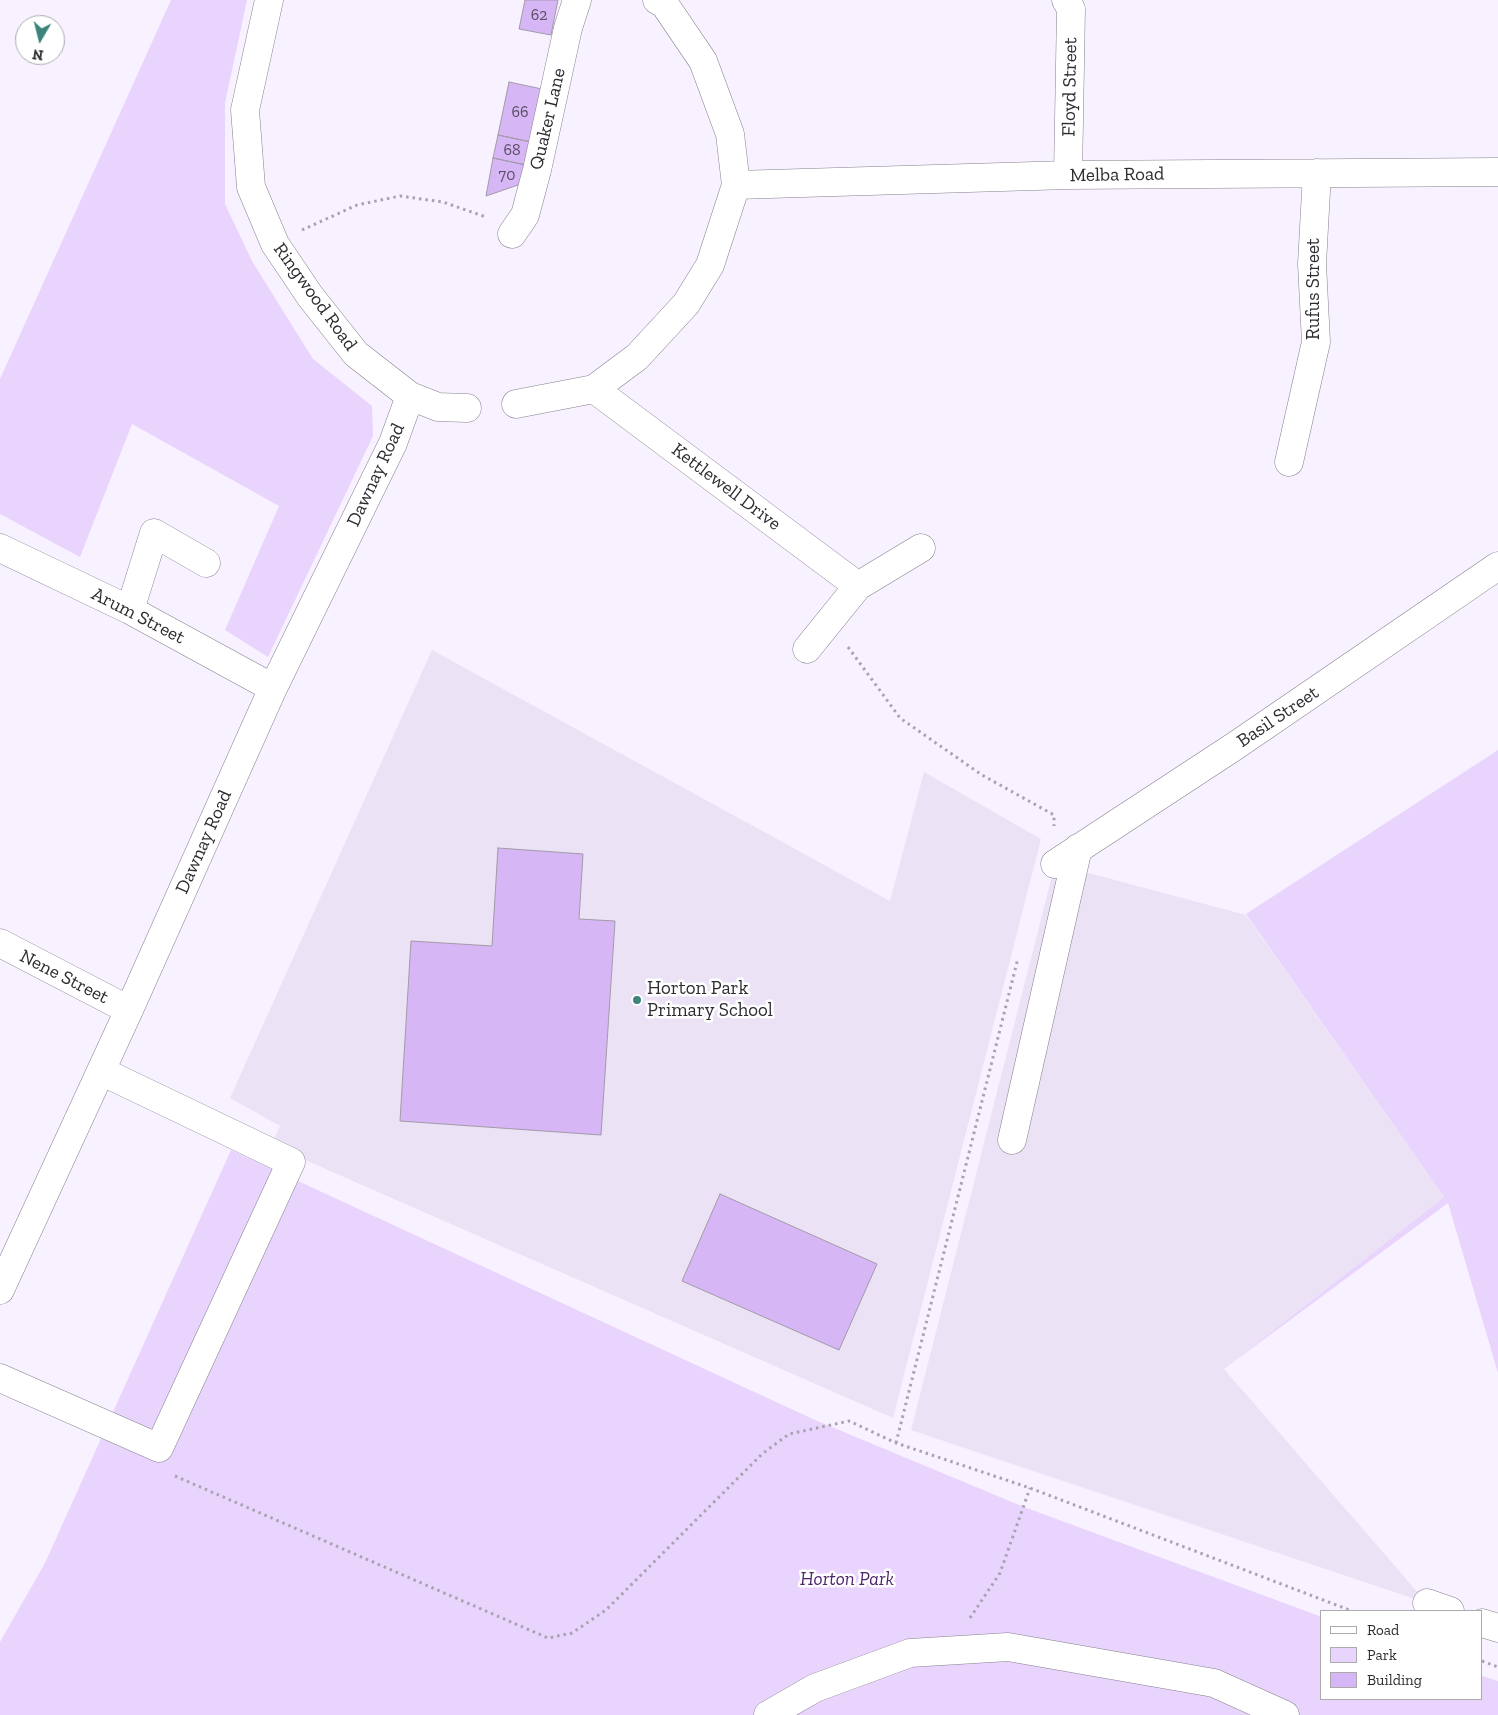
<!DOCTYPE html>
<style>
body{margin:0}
#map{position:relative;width:1498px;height:1715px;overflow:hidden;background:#f8f1ff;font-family:"Zilla Slab",serif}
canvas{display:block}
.legend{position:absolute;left:1320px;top:1610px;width:162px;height:90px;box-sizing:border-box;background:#fff;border:1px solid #ababad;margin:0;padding:6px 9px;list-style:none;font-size:15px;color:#2e2c31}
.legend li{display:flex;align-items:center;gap:10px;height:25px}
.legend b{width:25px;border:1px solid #ababad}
.north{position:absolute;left:15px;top:15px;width:50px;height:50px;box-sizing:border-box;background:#fff;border:1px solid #ababad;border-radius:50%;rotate:188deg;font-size:14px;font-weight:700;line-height:20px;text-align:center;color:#2e2c31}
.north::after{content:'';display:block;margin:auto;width:18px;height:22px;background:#3c837c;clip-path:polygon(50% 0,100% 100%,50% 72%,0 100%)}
</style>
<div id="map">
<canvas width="1498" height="1715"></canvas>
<ul class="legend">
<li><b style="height:6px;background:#fff"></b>Road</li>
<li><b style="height:14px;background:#e9d4fe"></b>Park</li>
<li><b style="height:14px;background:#d7b6f6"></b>Building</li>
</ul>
<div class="north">N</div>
</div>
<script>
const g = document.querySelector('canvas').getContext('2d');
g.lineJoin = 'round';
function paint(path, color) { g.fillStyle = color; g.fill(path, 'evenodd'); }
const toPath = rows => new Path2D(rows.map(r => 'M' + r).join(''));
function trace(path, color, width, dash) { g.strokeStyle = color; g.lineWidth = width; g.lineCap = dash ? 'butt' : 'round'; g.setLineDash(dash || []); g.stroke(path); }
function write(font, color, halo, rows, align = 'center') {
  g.font = font + ' "Zilla Slab",serif'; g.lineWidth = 5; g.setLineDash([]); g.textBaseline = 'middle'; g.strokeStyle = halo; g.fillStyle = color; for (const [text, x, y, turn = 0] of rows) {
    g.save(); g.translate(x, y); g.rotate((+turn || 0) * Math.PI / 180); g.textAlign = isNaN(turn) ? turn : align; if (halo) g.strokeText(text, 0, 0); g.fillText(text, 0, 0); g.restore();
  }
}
paint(toPath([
 [432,650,890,901,924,772,1041,839,893,1418,271,1145,280,1126,230,1098],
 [1055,864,1246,915,1444,1197,1224,1369,1427,1603,911,1430]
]), '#ece2f6');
paint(toPath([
 [171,0,247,0,225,103,225,204,252,261,313,359,372,406,373,436,268,657,225,630,279,506,132,424,80,557,0,514,0,379],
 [1498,750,1498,1373,1448,1203,1224,1369,1444,1197,1246,914],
 [231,1150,815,1420,1024,1507,1322,1617,1322,1699,1482,1699,1482,1676,1498,1681,1498,1715,0,1715,0,1642,45,1563]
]), '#e9d4fe');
const building = toPath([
 [525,0,558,0,551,35,519,29,525,0],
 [509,82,542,89,531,142,498,135,509,82],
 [498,135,531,142,526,165,493,158,498,135],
 [493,158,526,165,521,184,486,196,493,158],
 [498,848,583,854,579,919,615,921,601,1135,400,1121,411,941,492,946,498,848],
 [720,1194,877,1264,839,1350,682,1281,720,1194]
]);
paint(building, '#d7b6f6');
trace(building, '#a19ba7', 1);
const minor = toPath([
 [269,0,245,110,251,187,275,244,310,296,356,354,410,396,438,407,467,408],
 [1066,0,1071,9,1068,175],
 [736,185,1068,175,1498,172],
 [512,234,525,215,537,170,568,28,577,0],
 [594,389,858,586,807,649],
 [516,404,594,389,637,357,686,304,710,265,736,185,730,134,703,61,665,5,657,0],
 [1289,462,1316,342,1312,264,1317,173],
 [0,548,130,610,273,688],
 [858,586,921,548],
 [130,610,154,533,206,563],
 [1055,864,1235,746,1498,566],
 [0,943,129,1010],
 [1012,1140,1078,848],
 [0,1290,129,1010,273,688,393,443,410,396],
 [0,1378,159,1448,291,1162,101,1071],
 [1427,1603,1450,1611],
 [1482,1623,1498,1628],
 [768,1715,815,1688,910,1653,1008,1647,1214,1683,1285,1715]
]);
trace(minor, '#86808c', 29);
trace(toPath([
 [302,230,357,205,400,196,443,202,486,217],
 [848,647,900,718,982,775,1054,815,1054,826],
 [896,1443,1018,958],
 [175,1476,548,1638,572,1633,606,1610,762,1454,789,1434,849,1421,896,1443,1030,1488,1352,1611],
 [970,1618,1000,1573,1030,1488],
 [1482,1661,1498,1667]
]), '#a8a3ae', 3, [2.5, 4]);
trace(minor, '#fff', 28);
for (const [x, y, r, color] of [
 [637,1000,5,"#3c837c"]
]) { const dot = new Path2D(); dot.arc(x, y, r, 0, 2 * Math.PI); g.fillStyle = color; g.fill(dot); trace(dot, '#fff', 2); }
write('16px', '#584e62', null, [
 ["62",539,15],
 ["66",520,112],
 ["68",512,150],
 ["70",507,175]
]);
write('19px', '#2e2c31', '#fff', [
 ["Floyd Street",1070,87,-89],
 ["Quaker Lane",548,119,-77],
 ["Melba Road",1117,175,-1],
 ["Rufus Street",1314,289,-90],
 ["Ringwood Road",315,297,54],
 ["Dawnay Road",376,475,-65],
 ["Kettlewell Drive",726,487,37],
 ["Arum Street",138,616,27],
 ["Basil Street",1278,717,-34],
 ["Dawnay Road",204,842,-66],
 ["Nene Street",64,977,27]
]);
write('19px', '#2e2c31', '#fff', [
 ["Horton Park",647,989],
 ["Primary School",647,1011]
], 'left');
write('italic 19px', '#4e246c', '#fff', [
 ["Horton Park",847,1580]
]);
</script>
